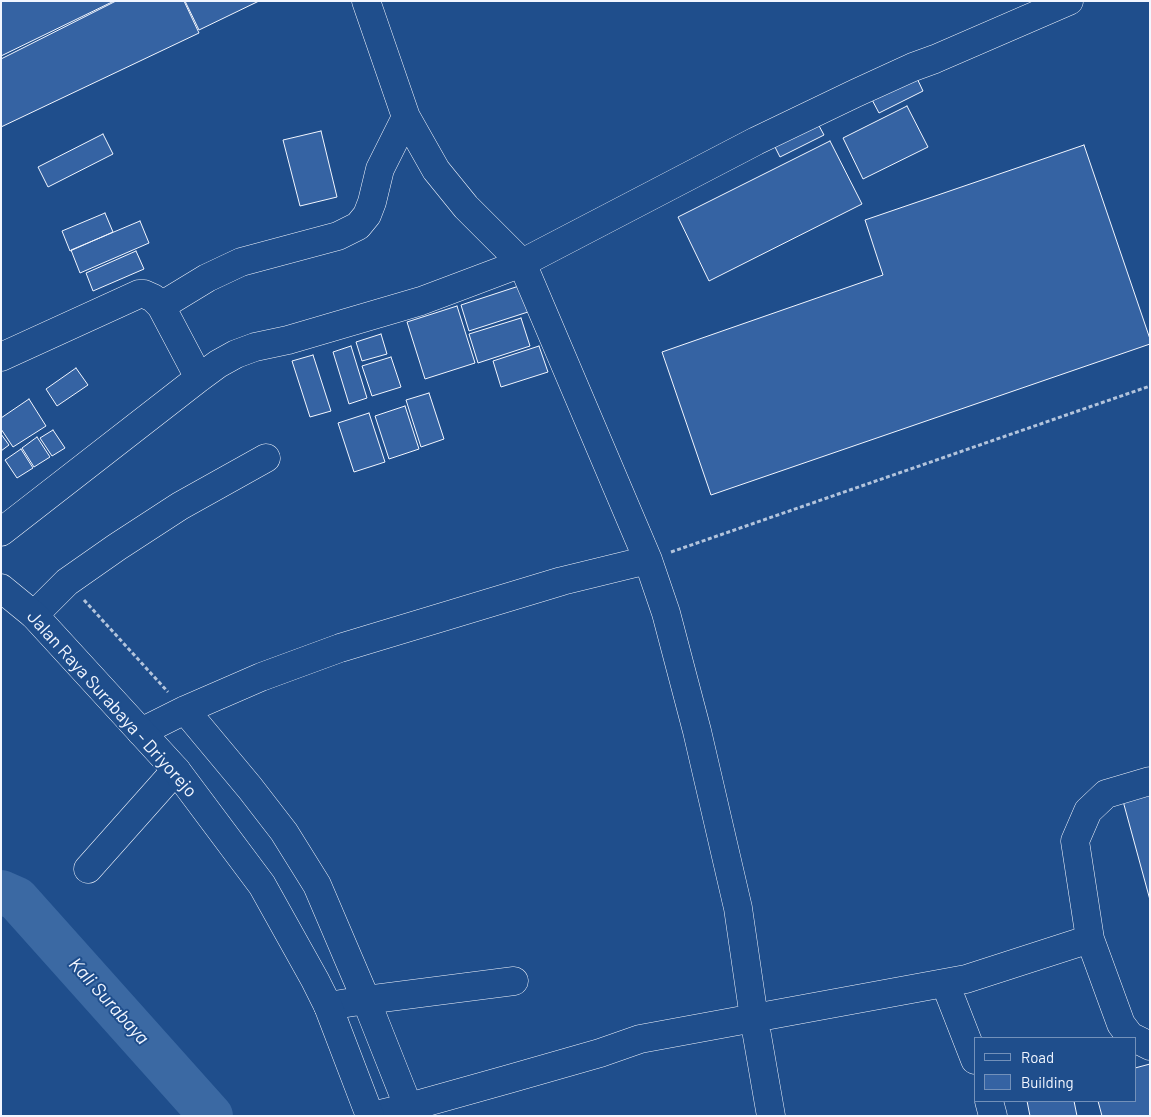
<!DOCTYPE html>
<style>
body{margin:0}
#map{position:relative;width:1151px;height:1117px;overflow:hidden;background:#1f4e8c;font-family:Barlow,sans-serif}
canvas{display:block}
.frame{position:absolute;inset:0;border:2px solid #f2f6ff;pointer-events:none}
.legend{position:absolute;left:974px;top:1037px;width:162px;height:65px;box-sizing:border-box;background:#1f4e8c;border:1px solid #7391ba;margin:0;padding:6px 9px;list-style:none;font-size:15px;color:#f2f6ff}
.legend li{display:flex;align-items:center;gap:10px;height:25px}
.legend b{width:25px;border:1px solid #7391ba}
</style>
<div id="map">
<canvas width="1151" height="1117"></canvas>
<div class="frame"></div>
<ul class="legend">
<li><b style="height:6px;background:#1f4e8c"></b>Road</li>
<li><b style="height:14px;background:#3563a3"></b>Building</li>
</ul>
</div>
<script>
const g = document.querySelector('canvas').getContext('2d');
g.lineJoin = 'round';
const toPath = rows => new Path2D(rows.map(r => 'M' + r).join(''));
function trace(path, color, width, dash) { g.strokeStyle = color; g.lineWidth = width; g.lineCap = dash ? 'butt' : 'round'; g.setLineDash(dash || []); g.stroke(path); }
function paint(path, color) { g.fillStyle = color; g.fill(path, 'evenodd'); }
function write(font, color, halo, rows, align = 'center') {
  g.font = font + ' Barlow,sans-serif'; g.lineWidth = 4; g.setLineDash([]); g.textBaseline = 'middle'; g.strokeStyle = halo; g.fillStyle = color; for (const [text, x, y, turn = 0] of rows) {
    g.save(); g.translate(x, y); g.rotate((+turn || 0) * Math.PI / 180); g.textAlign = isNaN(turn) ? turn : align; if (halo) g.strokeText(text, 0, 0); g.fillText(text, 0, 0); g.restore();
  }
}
trace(toPath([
 [1,892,17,899,211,1116]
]), '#3b69a3', 44);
const building = toPath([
 [1,1,114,1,1,56,1,1],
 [116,1,184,1,199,33,1,127,1,59,116,1],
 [185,1,259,1,199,30,185,1],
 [914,72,923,91,879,113,869,94,914,72],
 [907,106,928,147,863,179,843,138,907,106],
 [817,122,824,135,780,157,774,145,817,122],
 [321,131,337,197,300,206,283,140,321,131],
 [103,134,113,154,48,187,38,167,103,134],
 [830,141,862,204,709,281,678,217,830,141],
 [1084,145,1150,339,1150,344,711,495,662,352,883,275,865,220,1084,145],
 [105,213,113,232,70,251,62,231,105,213],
 [140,221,149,243,80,273,71,250,140,221],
 [136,251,144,269,93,291,86,273,136,251],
 [522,285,531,311,469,331,461,305,522,285],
 [457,306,475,363,425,379,407,322,457,306],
 [521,318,530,346,478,363,469,334,521,318],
 [381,334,387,354,362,361,356,342,381,334],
 [351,346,367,398,349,404,333,352,351,346],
 [539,346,548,372,501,387,493,361,539,346],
 [313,355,331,411,310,417,292,361,313,355],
 [391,357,401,387,372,396,362,366,391,357],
 [76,368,88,385,57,406,46,389,76,368],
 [429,393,444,439,421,447,406,400,429,393],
 [29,399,46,426,13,447,1,429,1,418,29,399],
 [405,406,419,449,389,459,375,416,405,406],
 [369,413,385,462,354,472,338,423,369,413],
 [53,430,65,448,52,456,40,438,53,430],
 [1,434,9,445,1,451,1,434],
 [37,437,50,457,34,467,22,448,37,437],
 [21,449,33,468,17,478,5,460,21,449],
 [1150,793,1150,900,1123,801,1150,793],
 [1150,1064,1150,1116,1102,1116,1098,1101,1135,1101,1135,1068,1150,1064],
 [1027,1101,1074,1101,1077,1116,1030,1116,1027,1101]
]);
paint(building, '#3563a3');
trace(building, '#f2f6ff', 1);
const minor = toPath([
 [366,1,406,117,436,170,466,207,522,263,648,560,666,613,697,731,738,908,754,1018,771,1116],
 [161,306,207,278,241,262,338,236,358,226,367,215,372,202,380,169,406,117],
 [1,357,139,294,144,294,153,298,161,306,199,378],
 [1,532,199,378,218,364,236,354,255,347,288,340,421,301,522,263,756,141,856,93,913,67,935,59,1069,1],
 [34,615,67,582,117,547,180,506,266,458],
 [185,710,250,788,284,832,317,885,366,1000,412,1116],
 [141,732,185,710,261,677,340,648,562,581,648,560],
 [88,869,176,770],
 [1090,939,1121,1024,1130,1036,1150,1046],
 [945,983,975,1060],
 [328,1006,366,1000,514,981],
 [989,1101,993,1116],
 [371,1116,409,1107,509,1079,600,1053,640,1039,966,979,1090,939,1075,841,1088,811,1106,794,1150,781]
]);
const major = toPath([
 [1,588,34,615,176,770,262,885,315,980,328,1006,370,1116]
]);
trace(minor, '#f2f6ff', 29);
trace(major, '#f2f6ff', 29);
trace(toPath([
 [671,552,1150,386],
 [84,600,168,692]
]), '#b3c4dc', 3, [4, 2.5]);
trace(minor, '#1f4e8c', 28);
trace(major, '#1f4e8c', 28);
write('18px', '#f2f6ff', '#1f4e8c', [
 ["Jalan Raya Surabaya - Driyorejo",112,704,48]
]);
write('italic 19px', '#f2f6ff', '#1f4e8c', [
 ["Kali Surabaya",109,1001,48]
]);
</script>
